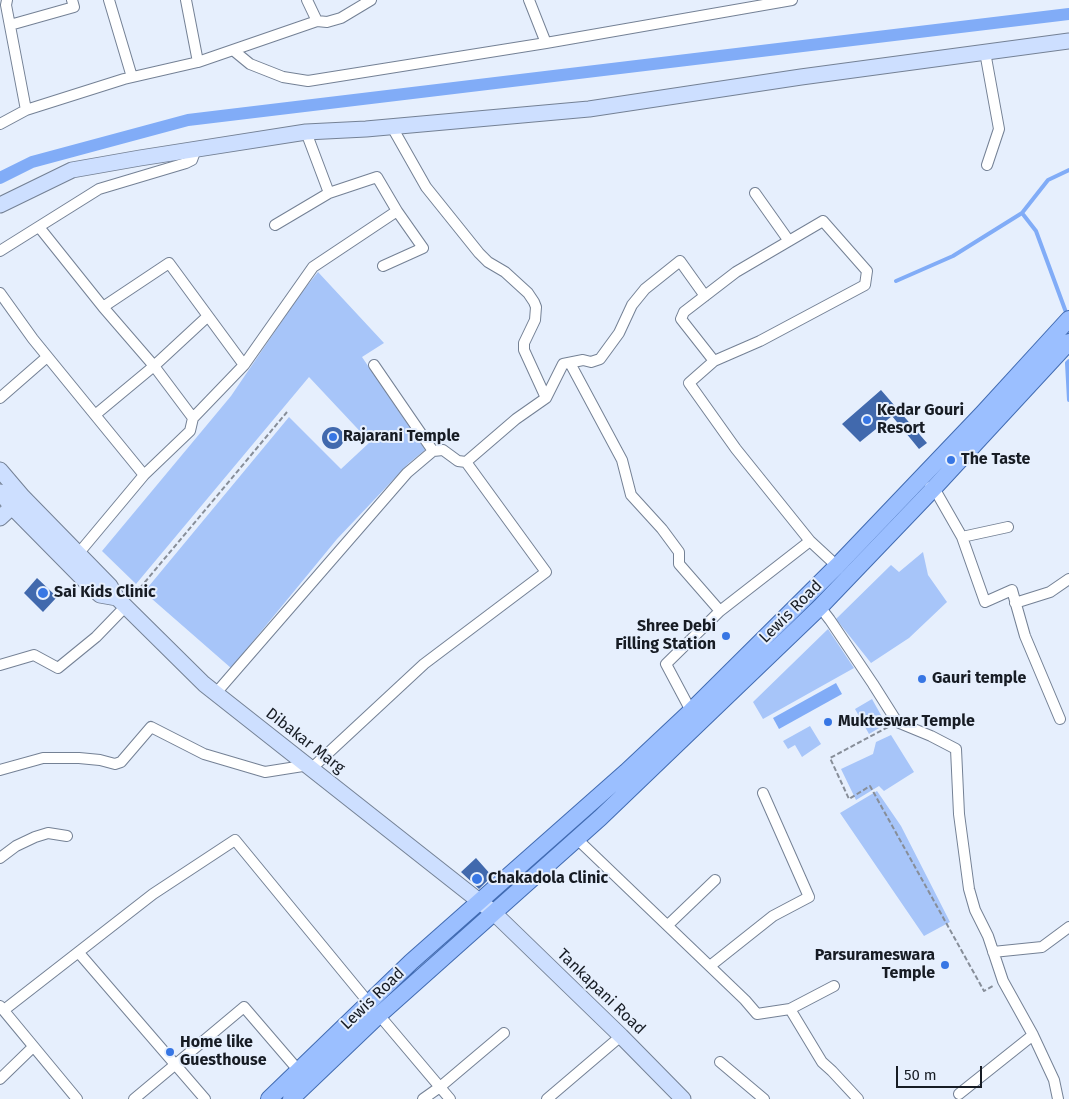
<!DOCTYPE html>
<style>
body{margin:0}
#map{position:relative;width:1069px;height:1099px;overflow:hidden;background:#e6effd;font-family:"Fira Sans",sans-serif}
canvas{display:block}
.scale{position:absolute;left:896px;top:1066px;width:86px;height:22px;box-sizing:border-box;border:2px solid #171c24;border-top:0;padding-left:6px;font-size:15px;line-height:18px;white-space:nowrap;color:#171c24;-webkit-text-stroke:4px #e6effd;paint-order:stroke}
</style>
<div id="map">
<canvas width="1069" height="1099"></canvas>
<div class="scale">50 m</div>
</div>
<script>
const g = document.querySelector('canvas').getContext('2d');
g.lineJoin = 'round';
function paint(path, color) { g.fillStyle = color; g.fill(path, 'evenodd'); }
const toPath = rows => new Path2D(rows.map(r => 'M' + r).join(''));
function trace(path, color, width, dash) { g.strokeStyle = color; g.lineWidth = width; g.lineCap = dash ? 'butt' : 'round'; g.setLineDash(dash || []); g.stroke(path); }
function write(font, color, halo, rows, align = 'center') {
  g.font = font + ' "Fira Sans",sans-serif'; g.lineWidth = 4; g.setLineDash([]); g.textBaseline = 'middle'; g.strokeStyle = halo; g.fillStyle = color; for (const [text, x, y, turn = 0] of rows) {
    g.save(); g.translate(x, y); g.rotate((+turn || 0) * Math.PI / 180); g.textAlign = isNaN(turn) ? turn : align; if (halo) g.strokeText(text, 0, 0); g.fillText(text, 0, 0); g.restore();
  }
}
paint(toPath([
 [318,272,384,343,362,357,425,450,409,463,337,539,231,668,144,592,289,417,341,469,370,442,309,377,136,584,102,551,231,396,299,296],
 [923,552,928,575,947,602,909,638,871,663,836,619,891,565,899,572],
 [828,629,854,668,763,719,753,702],
 [872,699,886,724,869,734,855,709],
 [810,726,821,744,802,757,795,745,788,749,783,741],
 [891,735,914,772,884,791,879,786,856,800,841,769,873,754,876,742],
 [877,791,901,826,950,922,924,936,840,813]
]), '#a7c5f9');
paint(toPath([
 [836,683,842,694,779,729,773,718]
]), '#81acf7');
trace(toPath([
 [896,281,953,256,1022,213],
 [1067,315,1036,231,1022,213,1048,180,1069,170],
 [1069,361,1067,363,1069,400]
]), '#81acf7', 4);
trace(toPath([
 [0,178,32,162,188,120,1069,14]
]), '#81acf7', 12);
paint(toPath([
 [881,390,927,443,919,449,892,416,860,442,842,424],
 '322 438a11 11 0 1 1 22 0a11 11 0 1 1-22 0Z',
 [37,578,57,597,43,612,24,593],
 [476,858,492,876,479,889,461,872]
]), '#4169ad');
const street = toPath([
 [7,0,6,5,26,110],
 [109,0,132,77],
 [186,0,198,62],
 [529,0,546,43],
 [317,21,327,22,341,18,371,0],
 [10,25,74,7,72,0],
 [233,50,250,64,283,77,308,81,546,43,792,0],
 [985,52,999,129,987,165],
 [0,124,26,110,124,79,198,62,317,21,307,0],
 [392,127,426,187,479,253,488,262,505,272,528,293,534,302,536,307,535,320,524,343,524,350,546,398],
 [755,193,789,241],
 [823,221,867,271,865,285,760,341,714,361,681,319,684,312,736,272,823,221],
 [275,225,329,193,306,132],
 [0,251,99,189,186,163,192,160,196,149],
 [383,266,423,248,397,211],
 [0,293,33,339,95,415,154,366,103,307,39,227],
 [103,307,169,263,244,365],
 [570,363,622,460,631,495,662,529,679,552,679,564,720,611],
 [0,398,47,357],
 [95,415,144,475],
 [193,418,154,366,208,316],
 [466,462,516,419,546,398,563,364,583,360,591,362,600,359,619,333,632,305,645,289,680,261,705,296],
 [930,487,934,488,962,537,985,602,1012,590,1025,636,1060,719],
 [962,537,1008,527],
 [810,541,837,566],
 [78,554,144,475,190,431,193,418,244,365,313,267,397,211,377,177,329,193],
 [1015,603,1050,592,1069,579],
 [820,607,830,620,873,684,897,722,931,736,956,749,959,814,969,889,975,910,988,936,1003,981,1033,1035,1054,1080,1058,1099],
 [0,665,34,655,58,668,96,637,125,607],
 [216,693,407,473,433,451],
 [691,711,666,664,720,611,810,541,736,449,689,383,714,361],
 [312,768,424,664,546,572,466,462,458,461,443,450,433,451,374,365],
 [0,770,43,758,79,758,100,760,115,764,121,762,151,727,204,754,265,772,309,765],
 [576,838,745,1000,757,1014,790,1009,822,1062,832,1071,858,1099],
 [0,858,16,846,35,837,48,833,67,836],
 [668,925,715,880],
 [993,952,1042,947,1069,927],
 [79,953,205,1099],
 [710,966,773,916,809,897,763,793],
 [0,1006,77,1099],
 [790,1009,834,986],
 [4,1010,153,894,235,840,369,1003],
 [379,1015,450,1099],
 [720,1062,764,1099],
 [0,1079,33,1047],
 [959,1094,1033,1035],
 [134,1099,244,1007,299,1071],
 [423,1099,440,1087,504,1033],
 [547,1099,621,1036]
]);
const secondary = toPath([
 [0,205,72,170,140,158,306,132,366,129,589,109,801,77,1069,41],
 [0,470,23,497,110,586,117,598,204,684,493,912,621,1036,683,1099],
 [0,492,12,507,90,586,100,595,117,598],
 [0,518,12,507]
]);
const primary = toPath([
 [269,1099,411,962,626,772,691,711,837,566,983,413,1069,319],
 [291,1099,379,1015,600,818,820,607,934,488,1069,342]
]);
trace(street, '#748195', 12);
trace(secondary, '#748195', 17);
trace(primary, '#416bb2', 18);
trace(toPath([
 [130,592,130,589,139,587],
 [135,594,287,412],
 [888,727,830,758,849,799,870,786,984,991,993,986]
]), '#878e99', 2, [5, 2.5]);
trace(street, '#fff', 10);
trace(secondary, '#cddfff', 15);
trace(primary, '#9bbfff', 16);
for (const [x, y, r, color] of [
 [867,420,5,"#3776e4"],
 [333,437,5,"#3776e4"],
 [951,460,5,"#3776e4"],
 [43,593,6,"#3776e4"],
 [726,636,5,"#3776e4"],
 [922,679,5,"#3776e4"],
 [828,722,5,"#3776e4"],
 [477,879,6,"#3776e4"],
 [945,965,5,"#3776e4"],
 [170,1052,5,"#3776e4"]
]) { const dot = new Path2D(); dot.arc(x, y, r, 0, 2 * Math.PI); g.fillStyle = color; g.fill(dot); trace(dot, '#e6effd', 2); }
write('bold 16px', '#171c24', '#e6effd', [
 ["Kedar Gouri",877,411],
 ["Resort",877,429],
 ["Rajarani Temple",343,437],
 ["The Taste",961,460],
 ["Sai Kids Clinic",54,593],
 ["Shree Debi",716,627,"right"],
 ["Filling Station",716,645,"right"],
 ["Gauri temple",932,679],
 ["Mukteswar Temple",838,722],
 ["Chakadola Clinic",488,879],
 ["Parsurameswara",935,956,"right"],
 ["Temple",935,974,"right"],
 ["Home like",180,1043],
 ["Guesthouse",180,1061]
], 'left');
write('16px', '#171c24', '#e6effd', [
 ["Lewis Road",791,612,-45],
 ["Dibakar Marg",305,741,38],
 ["Tankapani Road",601,992,44],
 ["Lewis Road",373,999,-44]
]);
</script>
